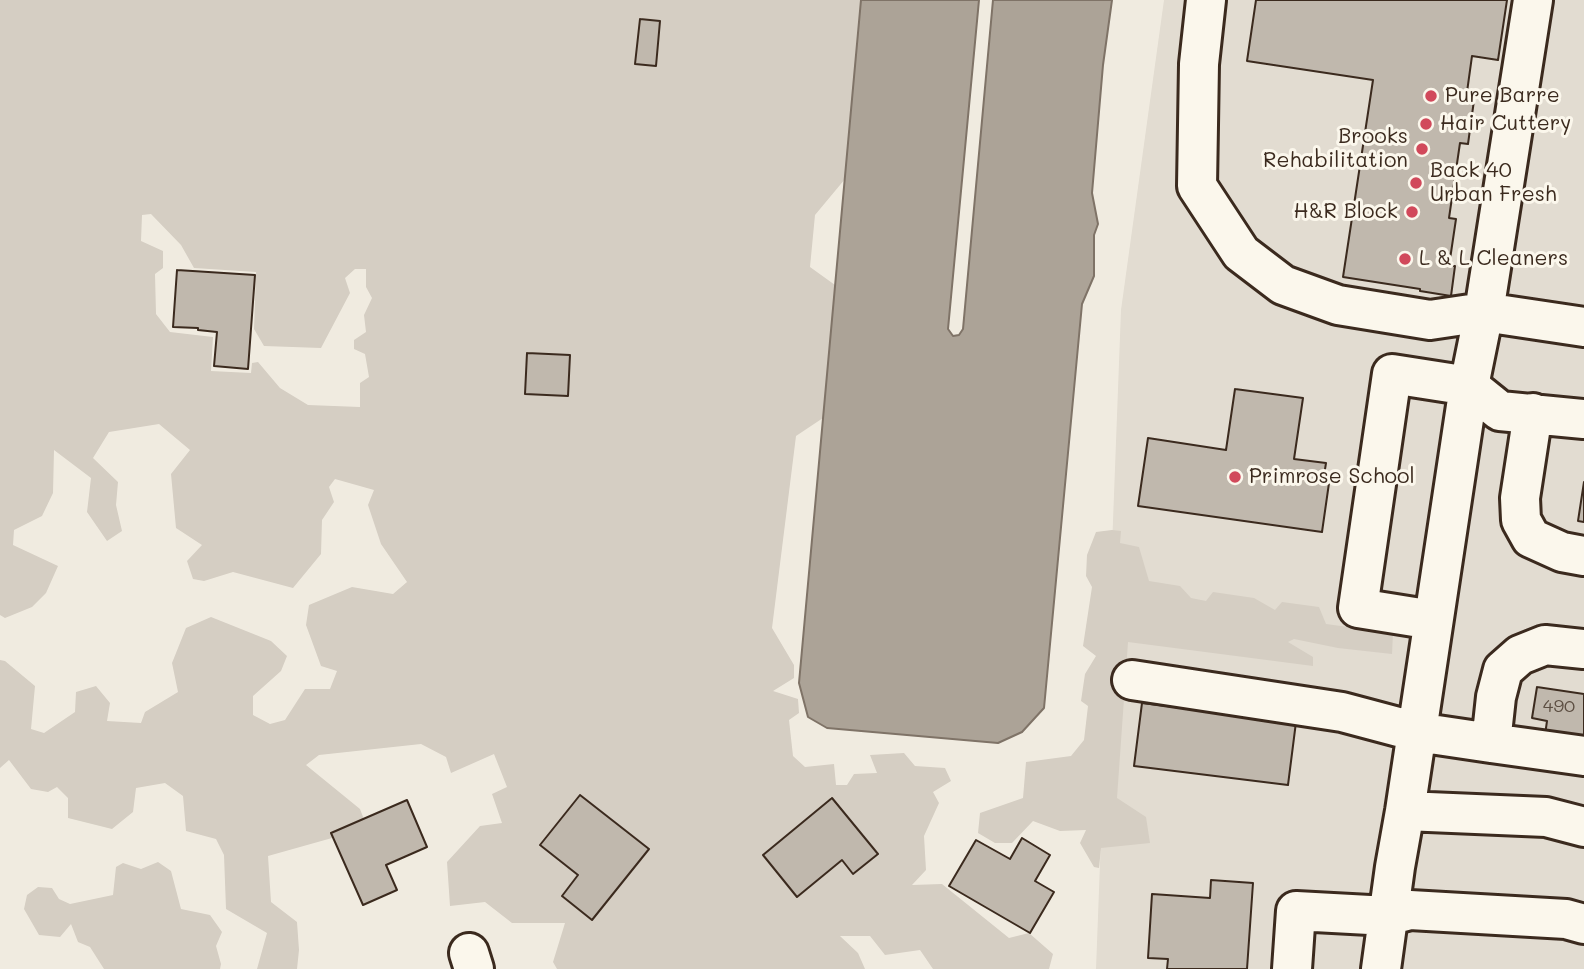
<!DOCTYPE html>
<style>
body{margin:0}
canvas{display:block;background:#f0ebe0}
</style>
<canvas width="1584" height="969"></canvas>
<script>
const g = document.querySelector('canvas').getContext('2d');
g.lineJoin = 'round';
function paint(path, color) { g.fillStyle = color; g.fill(path, 'evenodd'); }
const toPath = rows => new Path2D(rows.map(r => 'M' + r).join(''));
function trace(path, color, width, dash) { g.strokeStyle = color; g.lineWidth = width; g.lineCap = dash ? 'butt' : 'round'; g.setLineDash(dash || []); g.stroke(path); }
function write(font, color, halo, rows, align = 'center') {
  g.font = font + ' Mali,sans-serif'; g.lineWidth = 6; g.setLineDash([]); g.textBaseline = 'middle'; g.strokeStyle = halo; g.fillStyle = color; for (const [text, x, y, turn = 0] of rows) {
    g.save(); g.translate(x, y); g.rotate((+turn || 0) * Math.PI / 180); g.textAlign = isNaN(turn) ? turn : align; if (halo) g.strokeText(text, 0, 0); g.fillText(text, 0, 0); g.restore();
  }
}
paint(toPath([
 [1164,0,1584,0,1584,969,1096,969,1121,310]
]), '#e2dcd1');
paint(toPath([
 [0,0,860,0,861,2,845,179,815,215,810,267,835,285,823,418,796,436,772,628,794,665,794,678,773,691,798,699,799,713,789,720,793,756,805,767,834,764,836,785,847,785,854,774,877,773,870,755,904,753,915,766,945,768,951,781,933,792,939,803,924,836,926,870,912,885,942,884,1009,938,1029,933,1053,954,1049,969,933,969,920,950,885,955,870,936,840,936,858,953,865,969,557,969,553,962,565,923,512,923,485,902,450,906,447,862,480,826,502,823,492,794,507,787,494,754,451,773,446,757,421,744,319,755,306,765,360,809,365,822,332,838,268,856,271,902,297,922,299,950,297,969,257,969,267,933,226,909,224,855,216,839,186,831,183,796,165,783,136,788,133,812,112,829,68,818,68,798,57,787,48,792,31,789,9,760,0,768,0,660,5,661,35,686,31,729,44,733,75,712,76,692,96,686,110,703,107,721,141,723,145,712,178,692,172,663,186,628,211,617,271,641,287,656,281,671,253,696,253,715,270,724,285,720,305,689,330,689,337,671,321,666,306,625,309,605,352,587,393,594,407,582,381,544,368,505,374,490,335,479,329,487,334,502,322,520,321,554,293,588,233,572,204,581,193,579,187,561,202,545,176,528,171,474,190,450,159,424,109,432,93,458,118,482,116,505,122,531,107,541,87,512,91,478,54,450,53,493,42,516,14,530,13,545,58,566,46,593,32,607,5,618,0,615],
 [151,214,181,245,194,268,256,272,254,329,264,346,321,348,350,293,345,278,355,269,366,269,366,287,372,298,364,315,366,332,354,340,354,349,365,354,369,377,360,383,360,407,308,405,280,388,258,362,252,363,251,373,211,371,213,337,170,332,156,314,155,274,163,268,163,251,141,241,142,215],
 [1112,530,1121,531,1120,543,1139,547,1149,581,1180,586,1191,598,1206,601,1213,592,1254,598,1275,610,1282,602,1319,607,1326,624,1393,633,1392,654,1338,648,1294,639,1288,642,1313,657,1313,666,1128,642,1117,798,1146,817,1150,843,1101,848,1099,868,1094,867,1080,843,1086,830,1060,831,1033,821,1012,843,995,843,978,833,980,813,1023,798,1026,762,1071,756,1084,740,1088,706,1081,701,1085,674,1096,656,1083,646,1092,587,1086,576,1087,555,1096,532],
 [158,862,171,871,181,909,210,915,222,932,216,946,221,964,220,969,104,969,90,947,78,942,71,924,60,937,39,935,24,909,27,895,38,887,52,888,59,899,70,904,113,895,116,867,123,863,141,869]
]), '#d5cec3');
const water = toPath([
 [861,0,979,0,948,329,953,336,959,335,963,329,993,0,1112,0,1103,65,1092,193,1098,224,1094,235,1094,276,1082,304,1044,708,1022,732,998,743,827,728,808,717,799,683,861,0]
]);
paint(water, '#aca397');
trace(water, '#7f7367', 2);
const building = toPath([
 [1256,0,1507,0,1498,60,1472,56,1467,92,1475,93,1468,144,1460,143,1449,218,1456,219,1449,266,1455,266,1451,296,1420,291,1420,289,1343,277,1373,80,1247,61,1256,0],
 [640,19,660,21,656,66,635,64,640,19],
 [177,270,255,275,248,369,214,366,217,332,198,330,198,328,173,327,177,270],
 [527,353,570,355,568,396,525,394,527,353],
 [1235,389,1303,398,1294,459,1326,463,1323,482,1329,483,1322,532,1138,506,1148,438,1226,450,1235,389],
 [1584,482,1584,522,1578,521,1584,482],
 [1537,687,1584,694,1584,741,1545,735,1547,721,1532,718,1537,687],
 [1142,703,1296,722,1288,785,1134,766,1142,703],
 [580,795,649,849,592,920,562,896,578,875,540,845,580,795],
 [832,798,878,854,853,874,842,860,797,897,763,855,832,798],
 [407,800,427,847,386,865,397,890,363,905,331,833,407,800],
 [1022,838,1050,855,1035,881,1054,892,1030,933,949,886,976,840,1010,859,1022,838],
 [1211,880,1253,883,1247,969,1167,969,1168,959,1148,958,1152,894,1210,898,1211,880]
]);
paint(building, '#c0b8ad');
trace(building, '#3b2a1e', 2);
const minor = toPath([
 [1206,0,1199,64,1197,186,1241,253,1283,285,1338,305,1430,320,1484,312,1584,327],
 [1533,413,1520,498,1521,520,1531,538,1562,552,1584,556],
 [1433,620,1358,608,1392,374,1469,386,1500,411,1584,419],
 [1584,649,1545,645,1520,655,1503,670,1496,697,1491,743,1584,756],
 [1132,680,1342,712,1417,732,1491,743],
 [1405,811,1546,817,1584,827],
 [469,953,474,969],
 [1292,969,1296,911,1388,916,1410,910,1566,919,1584,924],
 [1381,969,1395,867,1405,811,1469,386,1484,312,1533,0]
]);
trace(minor, '#3b2a1e', 44);
trace(minor, '#fbf7ec', 38);
for (const [x, y, r, color] of [
 [1431,96,7,"#d1495b"],
 [1426,124,7,"#d1495b"],
 [1422,149,7,"#d1495b"],
 [1416,183,7,"#d1495b"],
 [1412,212,7,"#d1495b"],
 [1405,259,7,"#d1495b"],
 [1235,477,7,"#d1495b"]
]) { const dot = new Path2D(); dot.arc(x, y, r, 0, 2 * Math.PI); g.fillStyle = color; g.fill(dot); trace(dot, '#fbf7ec', 2.5); }
write('18px', '#5c4e42', null, [
 ["490",1559,706]
]);
write('21px', '#3b2a1e', '#fbf7ec', [
 ["Pure Barre",1445,96],
 ["Hair Cuttery",1440,124],
 ["Brooks",1408,137,"right"],
 ["Rehabilitation",1408,161,"right"],
 ["Back 40",1430,171],
 ["Urban Fresh",1430,195],
 ["H&R Block",1398,212,"right"],
 ["L & L Cleaners",1419,259],
 ["Primrose School",1249,477]
], 'left');
</script>
